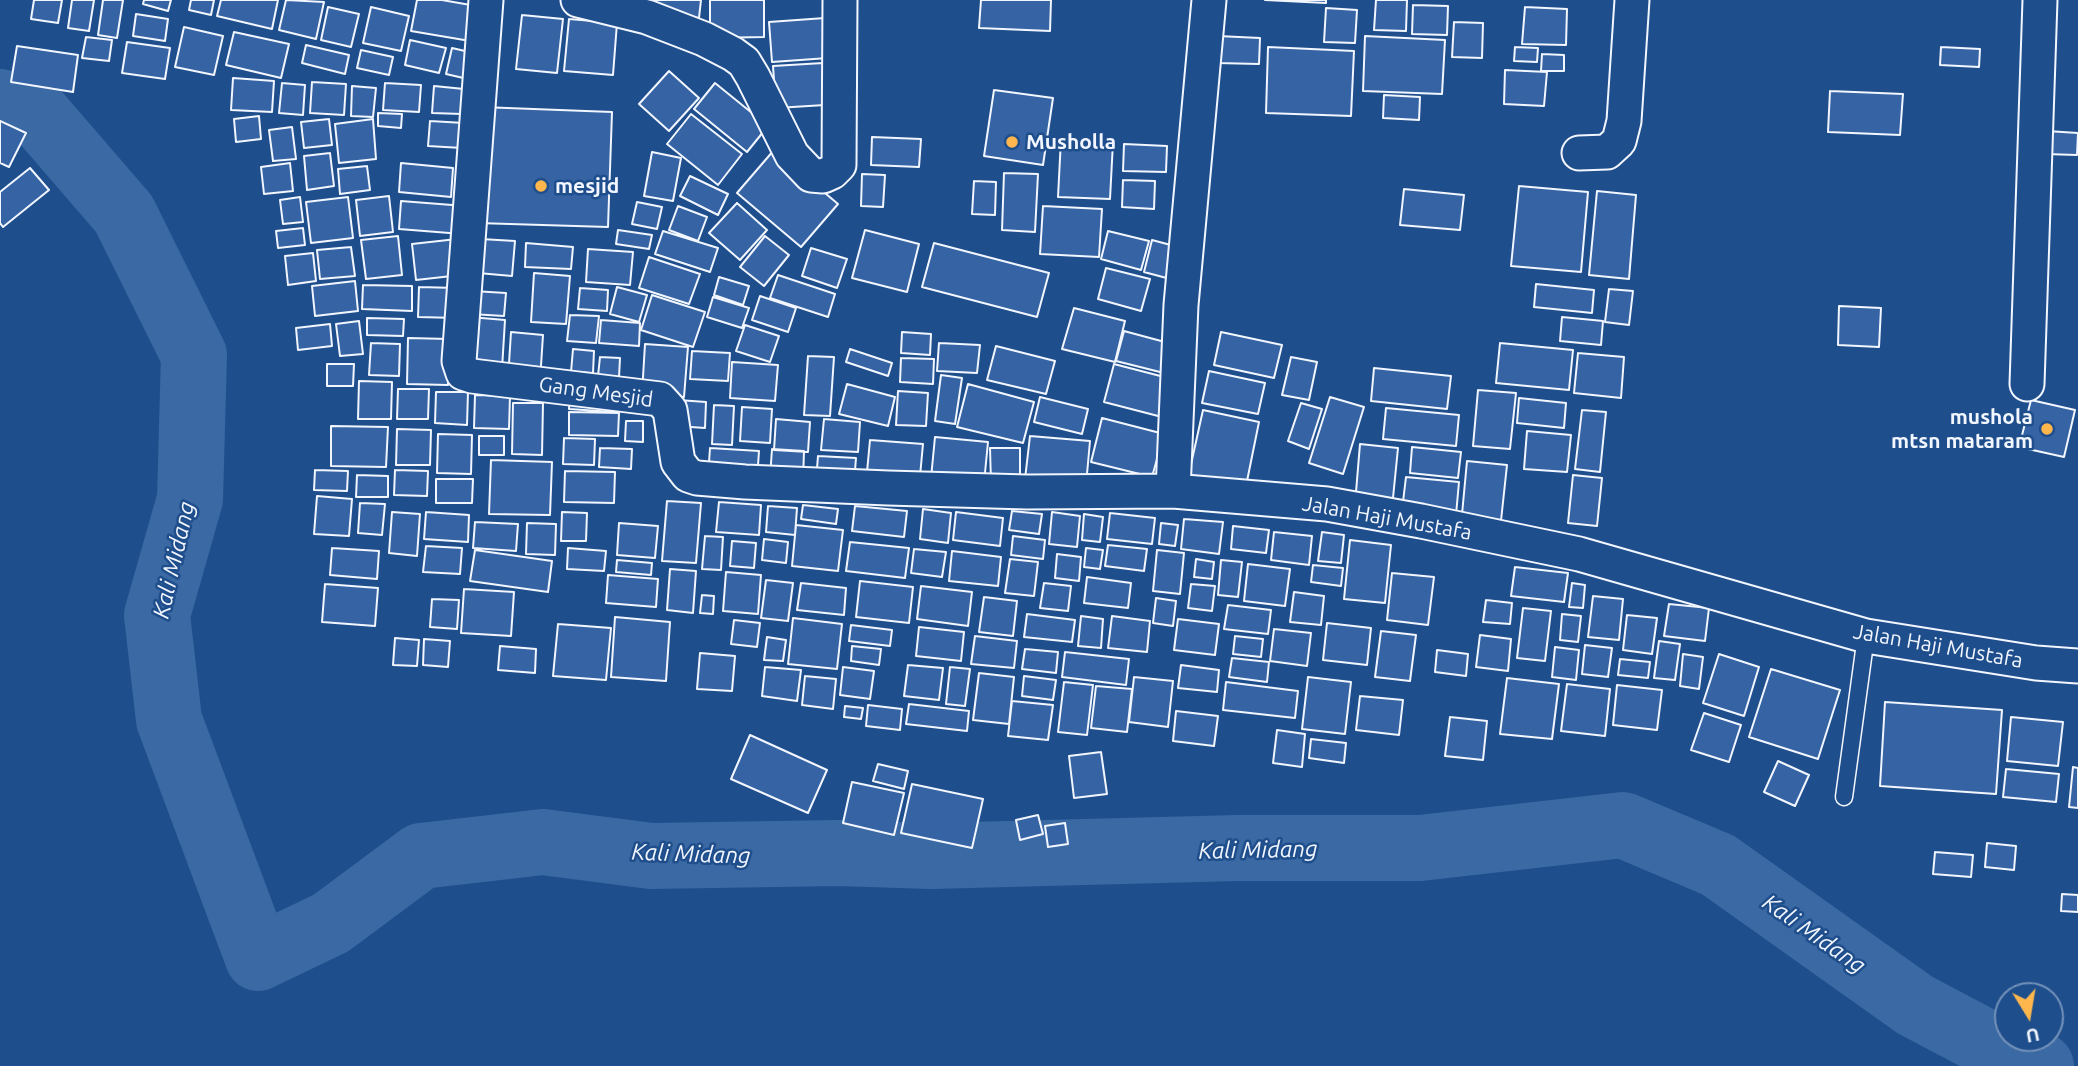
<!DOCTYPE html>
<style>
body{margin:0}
#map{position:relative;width:2078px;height:1066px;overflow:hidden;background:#1f4e8c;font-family:Ubuntu,sans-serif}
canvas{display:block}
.north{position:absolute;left:1994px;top:982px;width:70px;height:70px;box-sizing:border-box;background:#1f4e8c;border:2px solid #7391ba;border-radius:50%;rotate:169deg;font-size:19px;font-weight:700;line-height:28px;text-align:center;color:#f2f6ff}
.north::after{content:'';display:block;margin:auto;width:24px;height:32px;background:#ffb74d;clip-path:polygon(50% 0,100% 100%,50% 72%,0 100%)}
</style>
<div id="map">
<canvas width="2078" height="1066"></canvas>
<div class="north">U</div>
</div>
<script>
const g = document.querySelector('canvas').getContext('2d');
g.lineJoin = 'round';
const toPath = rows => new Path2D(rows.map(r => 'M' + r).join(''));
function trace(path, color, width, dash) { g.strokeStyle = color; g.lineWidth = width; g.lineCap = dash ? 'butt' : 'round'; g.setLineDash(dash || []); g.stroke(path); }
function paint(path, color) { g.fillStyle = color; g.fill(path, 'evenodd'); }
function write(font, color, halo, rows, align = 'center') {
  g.font = font + ' Ubuntu,sans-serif'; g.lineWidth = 5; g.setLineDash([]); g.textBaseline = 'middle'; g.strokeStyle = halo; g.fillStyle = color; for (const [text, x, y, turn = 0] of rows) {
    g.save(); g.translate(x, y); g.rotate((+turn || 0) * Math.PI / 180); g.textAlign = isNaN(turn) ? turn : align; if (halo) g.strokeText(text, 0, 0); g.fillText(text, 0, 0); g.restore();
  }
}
trace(toPath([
 [0,102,36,112,124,214,194,355,190,499,157,615,169,720,258,958,331,923,421,856,543,842,651,856,838,853,931,856,1238,848,1420,848,1623,825,1718,865,1915,1005,2017,1059,2041,1066]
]), '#3b69a3', 66);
const building = toPath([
 [34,0,62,0,58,23,31,19,34,0],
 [72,0,94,0,89,31,68,28,72,0],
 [103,0,123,0,117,38,98,35,103,0],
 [144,0,171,0,168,11,143,4,144,0],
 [191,0,214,0,211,15,189,10,191,0],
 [221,0,278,0,272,29,217,16,221,0],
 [286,0,324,2,316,39,279,30,286,0],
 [417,0,442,0,482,7,476,42,411,31,417,0],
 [651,0,701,0,699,18,650,13,651,0],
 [710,0,764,0,764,37,710,38,710,0],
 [981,0,1051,0,1050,31,979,28,981,0],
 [1265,0,1326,0,1326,3,1265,0],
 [1376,0,1407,0,1406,31,1374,30,1376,0],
 [1413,5,1448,6,1447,35,1412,34,1413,5],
 [328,7,359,14,351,47,321,40,328,7],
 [371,7,409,16,401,51,363,43,371,7],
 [1525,7,1567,9,1566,45,1522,44,1525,7],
 [1326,8,1357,10,1355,43,1324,42,1326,8],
 [136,14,168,19,165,41,133,36,136,14],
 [522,15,563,19,557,73,516,69,522,15],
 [825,18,828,58,772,62,769,22,825,18],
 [569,19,617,23,613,75,564,71,569,19],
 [1454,22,1483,23,1482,58,1452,57,1454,22],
 [184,27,223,36,214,75,175,67,184,27],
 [234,32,289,44,281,78,226,65,234,32],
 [1218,36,1260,38,1259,64,1217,63,1218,36],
 [1365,36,1445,40,1442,94,1363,91,1365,36],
 [86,37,112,40,109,61,82,58,86,37],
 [410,40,446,48,439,73,405,65,410,40],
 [127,42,170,48,165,79,122,73,127,42],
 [306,45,349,55,345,74,302,63,306,45],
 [17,46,78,55,73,92,11,82,17,46],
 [1268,47,1354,51,1351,116,1266,113,1268,47],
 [1515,47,1538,48,1537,62,1514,61,1515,47],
 [1941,47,1980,49,1979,67,1940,65,1941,47],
 [452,48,478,54,472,80,446,74,452,48],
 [361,50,393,57,389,75,357,68,361,50],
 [1542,54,1564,55,1564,71,1541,71,1542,54],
 [823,63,825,105,776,108,773,66,823,63],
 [1505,70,1547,72,1544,106,1504,104,1505,70],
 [669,71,699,98,669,131,639,104,669,71],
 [233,78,274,81,272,112,231,110,233,78],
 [312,82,346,84,344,115,310,113,312,82],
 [282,83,305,85,303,115,279,113,282,83],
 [385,83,421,85,419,112,383,110,385,83],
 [715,83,768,126,747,152,694,109,715,83],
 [352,86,376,88,373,117,351,116,352,86],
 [434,86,464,89,462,114,432,113,434,86],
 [994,90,1053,98,1043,165,984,156,994,90],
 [1830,91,1903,94,1900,135,1828,132,1830,91],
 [1384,95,1420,97,1419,120,1383,118,1384,95],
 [481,107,612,112,608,227,477,223,481,107],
 [378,113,402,114,401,128,378,126,378,113],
 [691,114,742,154,718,185,667,144,691,114],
 [259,116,261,139,236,142,234,119,259,116],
 [329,119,332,145,304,148,301,122,329,119],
 [373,119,376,159,339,163,335,124,373,119],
 [0,121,26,133,9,167,0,163,0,121],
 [430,121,464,123,462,148,428,146,430,121],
 [292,127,296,159,273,161,269,130,292,127],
 [2047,131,2078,133,2077,155,2045,154,2047,131],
 [872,137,921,139,919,167,871,165,872,137],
 [1061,139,1113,142,1110,199,1058,197,1061,139],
 [1124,144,1167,146,1166,172,1123,171,1124,144],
 [774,150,838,204,801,247,737,193,774,150],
 [652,152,681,158,673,201,644,196,652,152],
 [330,153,334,186,307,190,304,156,330,153],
 [290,163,293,191,264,194,261,167,290,163],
 [401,163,453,168,451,197,399,192,401,163],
 [367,166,370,190,340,194,338,169,367,166],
 [30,168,49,190,3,227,0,223,0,192,30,168],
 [1004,173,1038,174,1035,232,1002,230,1004,173],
 [862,174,885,175,883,207,861,206,862,174],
 [690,176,728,194,718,215,680,196,690,176],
 [1123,180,1155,181,1154,209,1122,207,1123,180],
 [974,181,996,182,995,215,972,214,974,181],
 [1519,186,1588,192,1581,272,1511,266,1519,186],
 [1404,189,1464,195,1460,230,1400,225,1404,189],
 [1597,191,1636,195,1629,279,1589,275,1597,191],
 [389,196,393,232,360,236,356,200,389,196],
 [300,197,303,222,283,224,280,200,300,197],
 [348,197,353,238,311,243,306,202,348,197],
 [401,201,465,206,462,234,399,229,401,201],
 [637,202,662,207,657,229,632,224,637,202],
 [737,203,767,230,740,260,709,233,737,203],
 [678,206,707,217,698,241,669,230,678,206],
 [1043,206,1102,209,1099,257,1040,254,1043,206],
 [303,228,305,245,278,248,276,231,303,228],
 [618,230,652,235,649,249,616,244,618,230],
 [865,230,919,244,907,292,852,278,865,230],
 [663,231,718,248,710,272,655,254,663,231],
 [1108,231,1149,241,1141,270,1101,259,1108,231],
 [398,236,402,275,366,279,361,240,398,236],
 [765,236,789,255,764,286,740,267,765,236],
 [457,239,461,275,416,280,412,244,457,239],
 [481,239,515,241,512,276,478,273,481,239],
 [1152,240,1182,248,1174,280,1144,272,1152,240],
 [526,243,573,247,571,269,525,267,526,243],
 [934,243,1049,273,1037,317,922,287,934,243],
 [351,247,355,276,320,279,317,250,351,247],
 [811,248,847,259,837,288,802,276,811,248],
 [588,249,633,252,630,285,586,282,588,249],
 [313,253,316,281,288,285,285,256,313,253],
 [649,257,700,274,689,304,639,288,649,257],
 [1106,268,1150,279,1141,311,1098,299,1106,268],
 [534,273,570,276,566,324,531,322,534,273],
 [778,275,835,294,828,317,770,298,778,275],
 [719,277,749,286,743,305,714,295,719,277],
 [355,281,358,311,315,316,312,286,355,281],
 [1536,284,1594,290,1592,313,1534,307,1536,284],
 [363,285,412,286,412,311,362,309,363,285],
 [419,287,457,288,457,318,418,317,419,287],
 [617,287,647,295,639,322,610,314,617,287],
 [580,288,608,290,607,311,578,309,580,288],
 [1609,289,1633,291,1629,325,1605,322,1609,289],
 [473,291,506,293,504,316,471,314,473,291],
 [652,295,705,312,693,347,641,330,652,295],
 [760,296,796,308,788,332,752,320,760,296],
 [713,297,749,308,742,328,707,317,713,297],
 [1839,306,1881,308,1879,347,1838,345,1839,306],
 [1074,308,1125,321,1115,362,1062,349,1074,308],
 [570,315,599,316,596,343,567,341,570,315],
 [470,317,505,320,502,369,467,367,470,317],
 [1562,317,1603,321,1601,345,1560,341,1562,317],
 [367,318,404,319,403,336,367,335,367,318],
 [601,320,640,323,639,346,599,343,601,320],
 [359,321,363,354,340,356,336,324,359,321],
 [330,324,332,346,298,350,296,328,330,324],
 [745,325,779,336,770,362,736,351,745,325],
 [1124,331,1176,345,1168,374,1116,361,1124,331],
 [511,332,543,335,540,381,508,379,511,332],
 [902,332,931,334,930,355,901,353,902,332],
 [1221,332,1282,345,1274,378,1214,365,1221,332],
 [408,338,449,339,448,385,407,384,408,338],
 [371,343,400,344,399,376,369,375,371,343],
 [939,343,980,345,977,373,937,371,939,343],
 [1500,343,1573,350,1569,390,1496,383,1500,343],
 [645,344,688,347,684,397,642,394,645,344],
 [996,346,1055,361,1046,394,987,380,996,346],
 [573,349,594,351,593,373,571,372,573,349],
 [850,349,892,363,888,376,846,362,850,349],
 [692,351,730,353,728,381,690,379,692,351],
 [1578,353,1624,357,1621,398,1574,393,1578,353],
 [808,356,834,357,830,416,804,415,808,356],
 [600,357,620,358,619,377,598,376,600,357],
 [1291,357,1317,362,1309,400,1282,395,1291,357],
 [901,358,934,359,933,384,900,382,901,358],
 [732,362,778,365,775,401,730,398,732,362],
 [327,364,354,364,353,386,327,386,327,364],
 [1114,364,1172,379,1162,417,1104,402,1114,364],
 [1374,368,1451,376,1447,409,1371,401,1374,368],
 [1209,371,1265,383,1258,414,1202,403,1209,371],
 [941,375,962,378,955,424,935,421,941,375],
 [359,381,392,382,391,419,358,419,359,381],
 [847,384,895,397,888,426,839,414,847,384],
 [968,384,1034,402,1023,443,957,427,968,384],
 [398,389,429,389,428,419,397,419,398,389],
 [1478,390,1516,393,1510,449,1473,446,1478,390],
 [898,391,928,393,926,426,896,425,898,391],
 [436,392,468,392,467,425,435,423,436,392],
 [570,392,614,395,613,412,569,409,570,392],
 [475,395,510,396,509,429,474,428,475,395],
 [1040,397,1088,409,1082,434,1034,422,1040,397],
 [1330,397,1364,407,1343,474,1309,463,1330,397],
 [1519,398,1566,403,1564,428,1517,423,1519,398],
 [678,400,706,402,705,428,676,426,678,400],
 [2031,400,2075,410,2064,457,2019,447,2031,400],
 [513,403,543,403,542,455,512,454,513,403],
 [1301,403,1322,409,1309,449,1288,441,1301,403],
 [714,405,734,406,732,445,712,444,714,405],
 [742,407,772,409,770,443,740,441,742,407],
 [1386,408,1459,415,1456,446,1383,439,1386,408],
 [1203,410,1259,422,1245,491,1188,478,1203,410],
 [1582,410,1606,412,1600,472,1575,469,1582,410],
 [569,412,619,413,618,436,569,435,569,412],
 [1102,418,1164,434,1152,477,1091,462,1102,418],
 [776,419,810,422,808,452,774,450,776,419],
 [824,419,860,422,858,452,821,450,824,419],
 [626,421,643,421,643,442,625,441,626,421],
 [331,426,388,427,386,467,331,466,331,426],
 [397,429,431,430,430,465,396,465,397,429],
 [1527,431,1571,435,1567,472,1524,469,1527,431],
 [438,434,472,435,471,474,437,473,438,434],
 [479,436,504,436,504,455,479,455,479,436],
 [1030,436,1090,441,1086,485,1025,479,1030,436],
 [935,437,988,442,984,483,931,478,935,437],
 [564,438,595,439,594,465,563,464,564,438],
 [870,440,923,444,920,476,867,472,870,440],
 [1360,444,1398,448,1392,508,1355,504,1360,444],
 [1412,447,1461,452,1458,478,1410,473,1412,447],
 [600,448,632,449,631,469,599,467,600,448],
 [710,448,759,451,757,480,708,477,710,448],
 [990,448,1020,448,1020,482,991,483,990,448],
 [772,449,804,451,803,480,770,478,772,449],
 [818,456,856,458,854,483,816,481,818,456],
 [491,460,552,462,550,515,489,514,491,460],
 [1467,461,1507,465,1500,530,1461,525,1467,461],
 [315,470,348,471,347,491,314,490,315,470],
 [395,470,428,471,427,496,394,495,395,470],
 [565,471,615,472,614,503,564,502,565,471],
 [357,475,388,476,388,497,356,497,357,475],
 [1573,475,1602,478,1597,526,1568,523,1573,475],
 [1406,477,1459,482,1456,515,1402,510,1406,477],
 [436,479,473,479,472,503,436,503,436,479],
 [317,496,352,499,349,536,314,534,317,496],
 [667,501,701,503,696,563,662,561,667,501],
 [719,502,761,505,759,535,716,532,719,502],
 [360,503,385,504,382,535,358,533,360,503],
 [803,505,838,509,836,524,801,519,803,505],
 [768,506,797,508,795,535,766,532,768,506],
 [855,506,907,511,904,537,852,531,855,506],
 [923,509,951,513,948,543,920,539,923,509],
 [1012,511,1042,514,1039,534,1009,530,1012,511],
 [392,512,420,514,417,556,389,553,392,512],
 [426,512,469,515,468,542,424,539,426,512],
 [562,512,587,513,586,541,561,541,562,512],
 [956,512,1003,518,1000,546,953,540,956,512],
 [1052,512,1080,516,1077,547,1049,544,1052,512],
 [1110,513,1155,518,1152,544,1107,539,1110,513],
 [1084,514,1103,517,1100,542,1082,540,1084,514],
 [1184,519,1223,522,1219,554,1181,549,1184,519],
 [475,522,518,524,516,551,473,548,475,522],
 [527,523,556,524,555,555,526,554,527,523],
 [619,523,658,526,655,558,617,555,619,523],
 [1161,523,1178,525,1175,546,1159,544,1161,523],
 [796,525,843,530,838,571,792,566,796,525],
 [1233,526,1269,530,1266,553,1231,549,1233,526],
 [1274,532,1312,536,1309,565,1271,560,1274,532],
 [1322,532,1344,535,1341,563,1318,561,1322,532],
 [705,536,723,537,721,570,702,569,705,536],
 [1013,536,1045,540,1043,559,1011,555,1013,536],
 [764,539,788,542,786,563,762,560,764,539],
 [1350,540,1391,545,1385,603,1344,599,1350,540],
 [732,541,756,543,754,568,730,566,732,541],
 [850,542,909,548,905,578,846,571,850,542],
 [1108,545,1147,549,1144,571,1105,566,1108,545],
 [426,546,462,548,460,574,423,572,426,546],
 [332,548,379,551,377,579,330,575,332,548],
 [568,548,606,551,604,571,567,569,568,548],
 [1086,548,1103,550,1100,569,1084,567,1086,548],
 [914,549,946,552,942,577,911,573,914,549],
 [475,550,552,561,548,592,470,581,475,550],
 [1157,550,1184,553,1180,594,1153,591,1157,550],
 [952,551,1001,557,998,586,949,581,952,551],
 [1057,554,1081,557,1079,581,1055,578,1057,554],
 [1010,559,1038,562,1034,596,1005,593,1010,559],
 [1196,559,1214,562,1212,579,1194,577,1196,559],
 [617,560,652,563,651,575,616,572,617,560],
 [1221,560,1242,562,1238,597,1218,595,1221,560],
 [1248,564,1290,569,1285,606,1244,601,1248,564],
 [1313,565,1343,568,1341,586,1311,582,1313,565],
 [1515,567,1568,573,1564,602,1511,596,1515,567],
 [670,569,696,571,693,613,667,610,670,569],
 [726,572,761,575,758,614,723,611,726,572],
 [1392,573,1434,577,1428,625,1387,620,1392,573],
 [608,575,658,579,656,607,606,603,608,575],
 [1087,577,1131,583,1128,608,1084,603,1087,577],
 [766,580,793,583,788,621,761,618,766,580],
 [860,581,913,587,909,623,856,617,860,581],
 [801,583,846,588,844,615,797,610,801,583],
 [1044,583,1071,586,1068,611,1040,608,1044,583],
 [1572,583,1585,585,1583,608,1569,607,1572,583],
 [325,584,378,588,375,626,322,622,325,584],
 [1191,584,1215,586,1212,611,1188,608,1191,584],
 [921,586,972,592,968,626,917,619,921,586],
 [464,589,514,592,511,636,461,633,464,589],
 [1294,592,1324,596,1321,625,1290,622,1294,592],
 [702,595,714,596,713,614,700,613,702,595],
 [1593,596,1623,599,1619,640,1588,637,1593,596],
 [984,597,1017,601,1013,636,979,632,984,597],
 [1156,598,1176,601,1173,626,1153,623,1156,598],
 [432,599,459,600,457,629,430,627,432,599],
 [1486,600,1512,603,1510,624,1483,622,1486,600],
 [1669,604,1709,608,1705,641,1664,636,1669,604],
 [1228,605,1271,610,1268,634,1224,629,1228,605],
 [1523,608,1551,611,1545,661,1517,658,1523,608],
 [1027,614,1075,620,1072,642,1024,637,1027,614],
 [1562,614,1581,616,1578,642,1560,640,1562,614],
 [1627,615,1657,618,1652,654,1623,650,1627,615],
 [1081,616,1103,619,1101,648,1078,646,1081,616],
 [1112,616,1150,621,1147,652,1108,648,1112,616],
 [615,617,670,622,666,681,611,677,615,617],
 [793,618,842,624,837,669,788,664,793,618],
 [1178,619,1219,624,1215,655,1174,650,1178,619],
 [734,620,760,623,757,647,731,644,734,620],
 [1327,623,1371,628,1367,665,1323,660,1327,623],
 [558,624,611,628,606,680,553,676,558,624],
 [851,625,892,630,890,646,849,641,851,625],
 [919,627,964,632,961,661,916,656,919,627],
 [1274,629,1311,633,1307,666,1270,661,1274,629],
 [1381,631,1416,635,1410,681,1375,677,1381,631],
 [1480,635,1511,639,1508,671,1476,667,1480,635],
 [975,636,1017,641,1014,668,971,664,975,636],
 [1235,636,1263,639,1261,657,1233,654,1235,636],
 [767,637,786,640,783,661,764,660,767,637],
 [395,638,419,640,417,666,393,665,395,638],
 [424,639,450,641,448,667,423,665,424,639],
 [1659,641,1680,644,1675,680,1654,678,1659,641],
 [1585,645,1612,648,1608,677,1582,674,1585,645],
 [500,646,536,649,535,673,498,670,500,646],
 [852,646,881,649,879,665,851,661,852,646],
 [1555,647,1579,650,1576,680,1552,677,1555,647],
 [1025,649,1058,652,1056,673,1022,669,1025,649],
 [1437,650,1468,654,1466,676,1435,672,1437,650],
 [1065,652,1129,659,1126,685,1062,677,1065,652],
 [700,653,735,656,732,691,697,689,700,653],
 [1683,654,1703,657,1699,689,1680,686,1683,654],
 [1719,654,1759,667,1744,716,1703,703,1719,654],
 [1232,658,1269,662,1267,682,1229,677,1232,658],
 [1620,659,1650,662,1648,678,1618,675,1620,659],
 [908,665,943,668,939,700,904,696,908,665],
 [1181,665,1219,670,1217,692,1178,688,1181,665],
 [765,667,801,670,797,701,762,696,765,667],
 [843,667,874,671,870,699,840,695,843,667],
 [950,667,970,669,965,706,946,704,950,667],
 [1771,669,1840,690,1818,759,1749,737,1771,669],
 [979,673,1014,677,1009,724,973,720,979,673],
 [805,676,836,679,833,709,802,705,805,676],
 [1024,676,1056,680,1053,700,1022,696,1024,676],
 [1134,677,1173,681,1168,727,1129,722,1134,677],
 [1308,677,1351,682,1345,734,1302,729,1308,677],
 [1507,678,1559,684,1552,739,1500,734,1507,678],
 [1064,682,1093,685,1087,735,1058,732,1064,682],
 [1226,682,1298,691,1295,718,1223,710,1226,682],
 [1567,684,1610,689,1605,736,1561,731,1567,684],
 [1617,685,1662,690,1657,730,1613,725,1617,685],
 [1096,686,1132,689,1127,732,1091,728,1096,686],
 [1360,696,1403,700,1399,735,1356,730,1360,696],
 [1012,701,1053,705,1048,740,1008,736,1012,701],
 [1885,702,2002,710,1996,794,1880,786,1885,702],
 [909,704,969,711,967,731,906,724,909,704],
 [868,705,902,709,900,730,866,726,868,705],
 [845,706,863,708,861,719,844,717,845,706],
 [1176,711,1218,716,1214,746,1173,741,1176,711],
 [1704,713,1741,725,1729,762,1691,750,1704,713],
 [1450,717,1487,721,1483,760,1445,756,1450,717],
 [2011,717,2063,722,2058,766,2007,761,2011,717],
 [1277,730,1305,734,1302,767,1273,763,1277,730],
 [750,735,827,770,808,813,731,779,750,735],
 [1311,739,1346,743,1344,763,1309,758,1311,739],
 [1101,752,1107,794,1074,798,1069,756,1101,752],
 [1778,761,1809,775,1795,806,1764,792,1778,761],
 [878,764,908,771,904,789,873,781,878,764],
 [2073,767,2078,768,2078,808,2069,807,2073,767],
 [2006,769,2059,774,2056,802,2003,797,2006,769],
 [852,782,904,793,894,835,843,823,852,782],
 [912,784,983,799,972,848,901,833,912,784],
 [1038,815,1043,834,1020,840,1016,820,1038,815],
 [1065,823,1068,844,1048,847,1045,826,1065,823],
 [1987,843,2016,846,2014,870,1985,867,1987,843],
 [1935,852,1973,855,1971,877,1933,874,1935,852],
 [2062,894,2078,895,2078,912,2061,911,2062,894]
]);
paint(building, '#3563a3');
trace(building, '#f2f6ff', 2);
const service = toPath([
 [1844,797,1866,636]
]);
const minor = toPath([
 [486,0,459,361,463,373,472,376,660,399,670,410,678,462,688,475,697,478,745,482,888,488,1027,492,1173,491,1327,504,1421,521,1579,554,1866,636,2036,663,2078,666],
 [578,0,647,17,704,39,733,54,744,62,753,77,792,155,811,175,823,176,832,172,839,165,840,0],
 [1579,153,1607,152,1619,141,1624,121,1632,0],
 [2027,384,2040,0],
 [1173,491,1181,305,1209,0]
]);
trace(service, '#f2f6ff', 19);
trace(minor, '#f2f6ff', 37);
trace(service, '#1f4e8c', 16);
trace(minor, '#1f4e8c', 33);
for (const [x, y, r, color] of [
 [1012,142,7,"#ffb74d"],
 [541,186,7,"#ffb74d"],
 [2047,429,7,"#ffb74d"]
]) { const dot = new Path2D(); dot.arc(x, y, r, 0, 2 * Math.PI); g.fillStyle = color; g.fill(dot); trace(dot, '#1f4e8c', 2.5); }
write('bold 21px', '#f2f6ff', '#1f4e8c', [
 ["Musholla",1026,142],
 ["mesjid",555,186],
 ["mushola",2033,417,"right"],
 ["mtsn mataram",2033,441,"right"]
], 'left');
write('21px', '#f2f6ff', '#1f4e8c', [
 ["Gang Mesjid",596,392,8],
 ["Jalan Haji Mustafa",1387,518,10],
 ["Jalan Haji Mustafa",1938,646,10]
]);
write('italic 23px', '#f2f6ff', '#1f4e8c', [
 ["Kali Midang",174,560,-77],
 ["Kali Midang",1258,850,-1],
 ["Kali Midang",691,854,2],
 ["Kali Midang",1814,934,35]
]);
</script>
